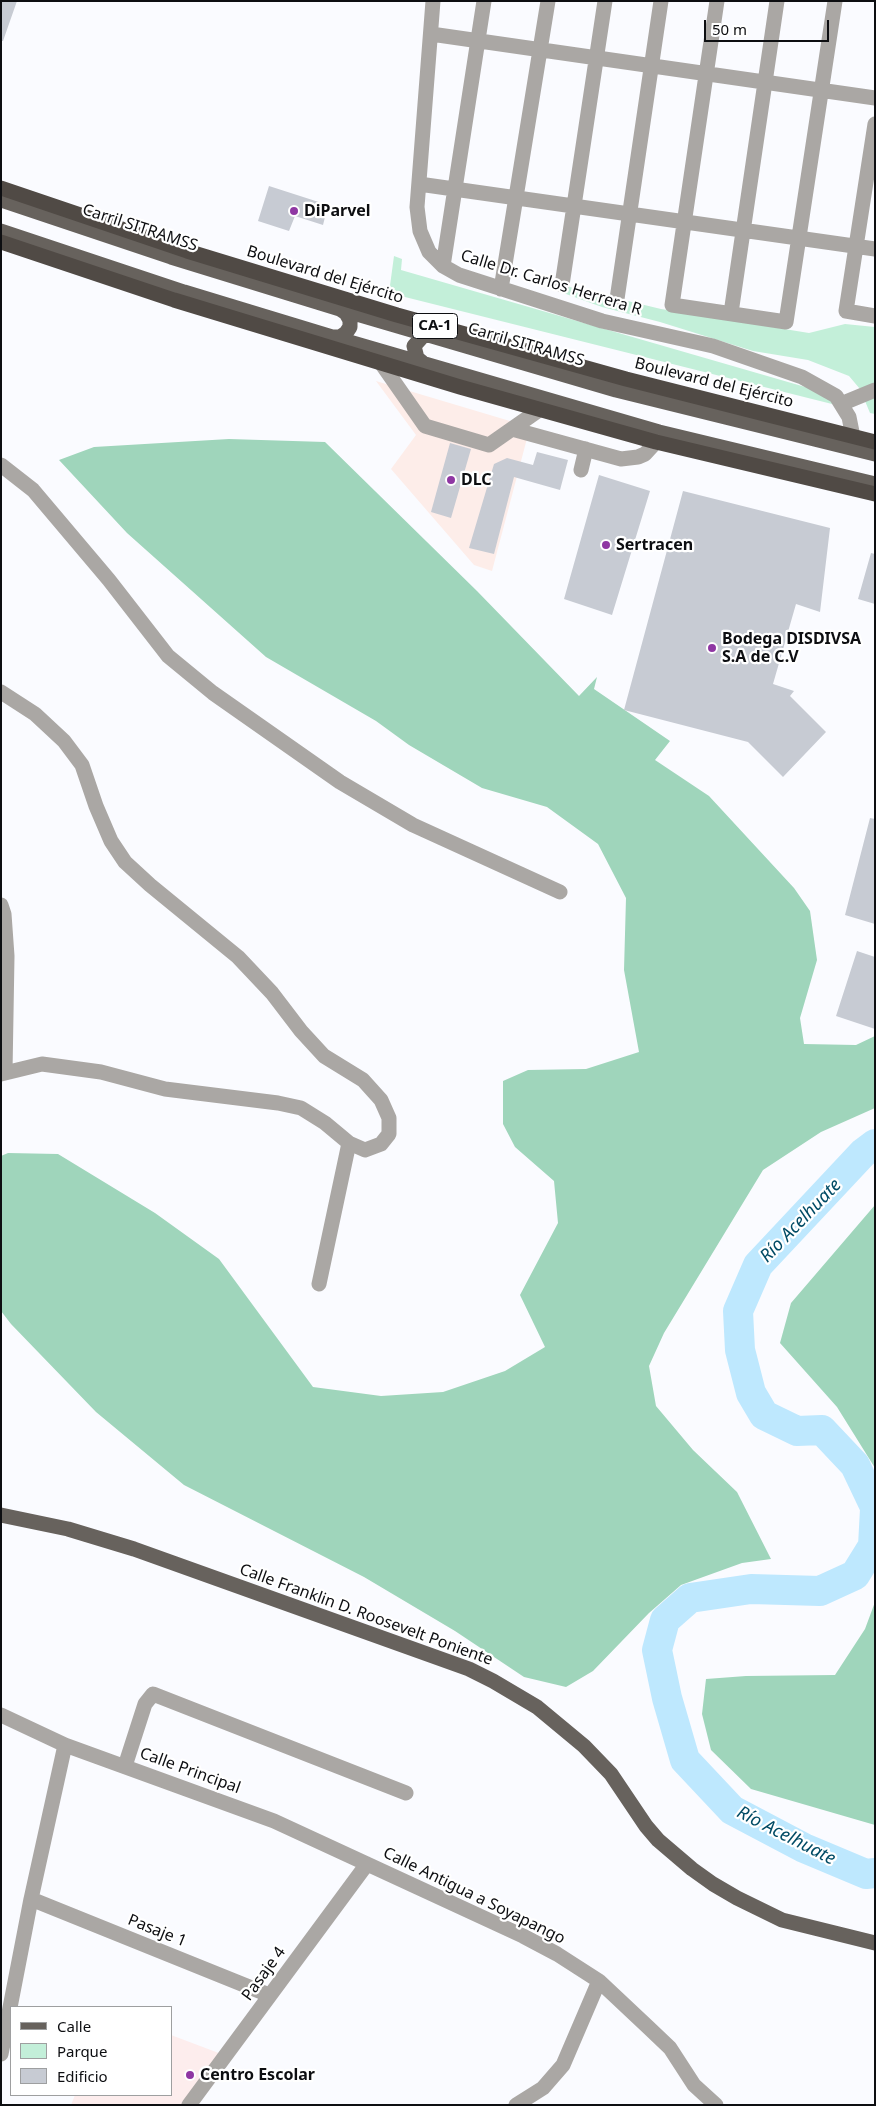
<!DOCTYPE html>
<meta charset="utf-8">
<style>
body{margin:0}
#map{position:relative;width:876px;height:2106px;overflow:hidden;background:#fafbff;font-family:"Noto Sans",sans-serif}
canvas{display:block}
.frame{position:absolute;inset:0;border:2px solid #0d0e11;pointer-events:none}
.legend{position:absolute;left:10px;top:2006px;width:162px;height:90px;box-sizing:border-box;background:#fff;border:1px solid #9e9fa0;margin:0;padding:6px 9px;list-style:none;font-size:15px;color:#0d0e11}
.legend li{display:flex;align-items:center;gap:10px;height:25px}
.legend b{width:25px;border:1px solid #9e9fa0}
.scale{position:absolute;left:704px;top:20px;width:125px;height:22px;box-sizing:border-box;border:2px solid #0d0e11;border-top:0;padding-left:6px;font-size:15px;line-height:18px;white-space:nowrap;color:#0d0e11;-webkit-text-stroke:4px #fff;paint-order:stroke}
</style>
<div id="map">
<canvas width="876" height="2106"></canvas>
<div class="frame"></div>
<ul class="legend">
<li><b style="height:6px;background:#67625d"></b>Calle</li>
<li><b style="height:14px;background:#c3efd9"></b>Parque</li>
<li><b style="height:14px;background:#c7cbd3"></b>Edificio</li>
</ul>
<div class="scale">50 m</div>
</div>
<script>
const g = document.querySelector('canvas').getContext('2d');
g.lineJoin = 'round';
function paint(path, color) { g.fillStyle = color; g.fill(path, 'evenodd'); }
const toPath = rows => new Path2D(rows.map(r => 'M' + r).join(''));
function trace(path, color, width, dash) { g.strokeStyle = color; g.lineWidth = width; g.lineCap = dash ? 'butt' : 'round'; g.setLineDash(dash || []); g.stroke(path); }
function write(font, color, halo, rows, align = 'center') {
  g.font = font + ' "Noto Sans",sans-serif'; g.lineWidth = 4.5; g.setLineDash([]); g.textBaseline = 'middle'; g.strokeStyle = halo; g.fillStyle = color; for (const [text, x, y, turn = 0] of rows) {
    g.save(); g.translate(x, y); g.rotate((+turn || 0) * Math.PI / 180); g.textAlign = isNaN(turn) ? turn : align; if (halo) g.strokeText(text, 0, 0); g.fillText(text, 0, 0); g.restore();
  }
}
paint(toPath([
 [376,381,530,427,492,571,474,565,391,469,416,435]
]), '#fdede9');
paint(toPath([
 [171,2035,224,2055,188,2105,71,2105,75,2095,171,2095]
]), '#fdeded');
paint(toPath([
 [394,256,402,259,401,270,826,393,836,405,389,293],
 [557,284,661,309,809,333,845,324,875,327,875,414,870,413,860,389,849,376,808,360,753,351,660,322,602,307,555,290]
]), '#c3efd9');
paint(toPath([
 [229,439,325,442,477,591,579,696,597,677,594,689,670,741,655,760,709,796,794,888,810,911,817,960,800,1018,804,1044,856,1045,875,1036,875,1108,821,1132,763,1170,664,1333,649,1366,656,1406,693,1450,737,1492,771,1559,742,1563,681,1585,649,1613,593,1671,566,1687,524,1677,455,1631,364,1577,184,1485,96,1412,11,1324,1,1311,1,1156,8,1153,58,1154,155,1213,219,1259,313,1387,381,1396,443,1392,505,1371,545,1347,520,1295,558,1223,554,1181,515,1147,503,1124,503,1081,528,1070,586,1069,639,1052,624,970,626,898,598,844,547,807,482,788,409,745,376,721,266,657,127,533,59,460,94,447],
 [875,1205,875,1468,837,1407,780,1343,791,1303],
 [875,1602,875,1825,751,1789,711,1750,702,1714,706,1679,746,1676,835,1675,865,1629]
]), '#9fd5bb');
trace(toPath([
 [875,1144,863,1153,758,1265,738,1311,740,1350,751,1393,764,1415,797,1431,822,1430,855,1465,875,1507],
 [875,1509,873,1546,855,1575,820,1591,751,1589,690,1598,665,1620,657,1650,667,1698,685,1760,732,1810,804,1848,866,1874,875,1873]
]), '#bee8fe', 30);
paint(toPath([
 [1,1,17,1,3,41,1,41],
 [269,186,328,205,323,225,295,216,289,231,258,221],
 [450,443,471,449,451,518,431,512],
 [537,452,568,460,560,490,514,477,494,554,469,548,494,464,507,458,533,465],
 [599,475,650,491,612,615,564,599],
 [683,491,830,528,820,612,796,604,773,684,794,691,790,696,826,732,783,777,748,742,624,710],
 [871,553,875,554,875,604,858,599],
 [870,818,875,819,875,924,845,915],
 [857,951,875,957,875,1029,836,1016]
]), '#c7cbd3');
trace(toPath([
 [433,1,417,207,420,231,429,252,443,266,459,275,602,321,713,346,802,377,836,396,849,417,853,437],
 [717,1,672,305,786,322,835,1],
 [431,34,875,98],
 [875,124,846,311,875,316],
 [419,184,875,249],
 [443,266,484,1],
 [562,285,605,1],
 [501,289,548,1],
 [617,299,661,1],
 [731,313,777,1],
 [381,363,425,426,489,445,539,410],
 [841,404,875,390],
 [512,429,621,459,638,457,645,454,656,442],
 [1,465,33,490,109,580,168,656,213,693,340,782,413,825,560,892],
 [581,470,586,449],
 [1,692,35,714,64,741,82,765,96,806,111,841,125,862,150,885,238,957,272,993,301,1031,324,1056,363,1080,381,1100,389,1118,389,1134,381,1144,365,1150,349,1143,325,1123,301,1108,278,1103,165,1089,101,1072,42,1064,1,1074],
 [1,905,4,914,7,956,5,1072],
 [319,1284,349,1143],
 [1,1715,65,1745,274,1821,523,1936,557,1954,599,1981,649,2028,670,2048,694,2085,716,2105],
 [125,1766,145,1704,153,1694,406,1793],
 [31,1899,269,1995],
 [1,2054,31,1899,65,1745],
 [189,2105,367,1864],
 [516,2105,543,2088,563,2065,599,1981]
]), '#aaa7a4', 15);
trace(toPath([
 [1,200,171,257,340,309,616,390,875,454],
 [1,231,184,292,332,337,659,432,875,484],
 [332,337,340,337,346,333,350,327,350,320,346,313,340,309],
 [422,362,417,358,414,346,423,336,429,335],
 [1,1515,68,1529,134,1549,469,1669,493,1681,537,1707,584,1746,611,1774,646,1826,658,1840,692,1869,713,1884,737,1898,782,1920,875,1943]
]), '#67625d', 15);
trace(toPath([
 [1,188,187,251,397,315,626,379,875,442],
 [1,242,174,300,460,387,656,442,875,494]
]), '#504a45', 15);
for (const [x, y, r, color] of [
 [294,211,5,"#8f37a3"],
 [451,480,5,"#8f37a3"],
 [606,545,5,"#8f37a3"],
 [712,648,5,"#8f37a3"],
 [190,2075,5,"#8f37a3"]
]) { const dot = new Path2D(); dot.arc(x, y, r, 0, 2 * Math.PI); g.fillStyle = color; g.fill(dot); trace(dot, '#fff', 2); }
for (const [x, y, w] of [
 [435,326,45]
]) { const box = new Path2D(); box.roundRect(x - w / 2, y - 12.5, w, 25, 4); g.fillStyle = '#fff'; g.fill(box); trace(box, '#0d0e11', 1); }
write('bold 15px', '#0d0e11', null, [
 ["CA-1",435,326]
]);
write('bold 16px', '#0d0e11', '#fff', [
 ["DiParvel",304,211],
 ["DLC",461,480],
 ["Sertracen",616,545],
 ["Bodega DISDIVSA",722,639],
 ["S.A de C.V",722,657],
 ["Centro Escolar",200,2075]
], 'left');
write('16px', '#0d0e11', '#fff', [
 ["Carril SITRAMSS",140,228,18],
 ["Boulevard del Ejército",325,275,17],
 ["Calle Dr. Carlos Herrera R",551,283,17],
 ["Carril SITRAMSS",526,345,16],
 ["Boulevard del Ejército",714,383,14],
 ["Calle Franklin D. Roosevelt Poniente",366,1615,20],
 ["Calle Principal",190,1771,20],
 ["Calle Antigua a Soyapango",474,1896,26],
 ["Pasaje 1",157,1931,22],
 ["Pasaje 4",264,1974,-54]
]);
write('italic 18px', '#014b65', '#fff', [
 ["Río Acelhuate",801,1221,-46],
 ["Río Acelhuate",786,1836,27]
]);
</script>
